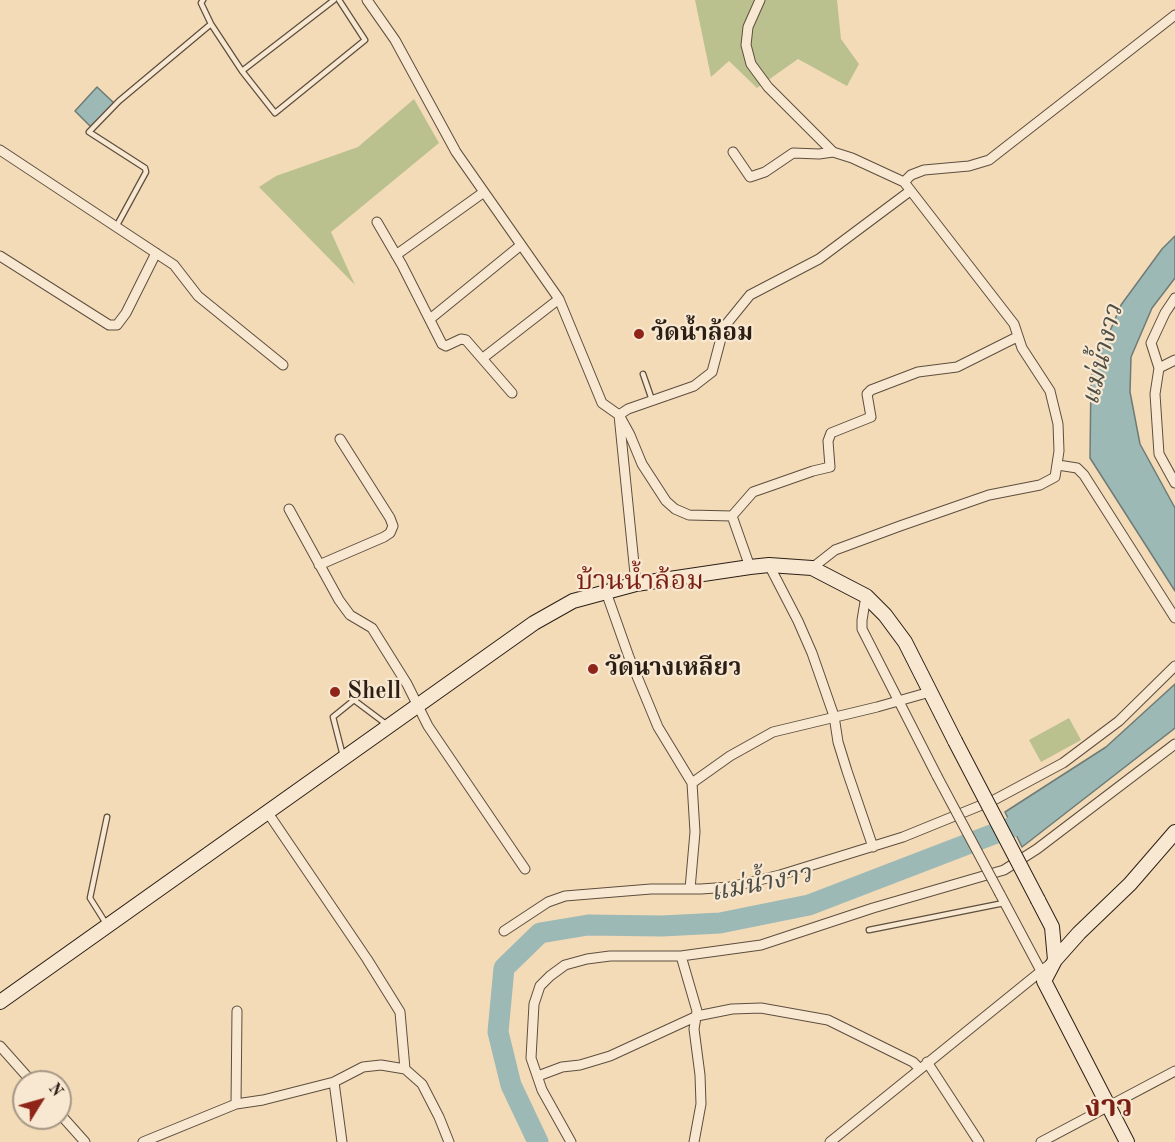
<!DOCTYPE html>
<meta charset="utf-8">
<style>
body{margin:0}
#map{position:relative;width:1175px;height:1142px;overflow:hidden;background:#f4dbb8;font-family:"Old Standard TT",serif}
canvas{display:block}
.north{position:absolute;left:12px;top:1070px;width:60px;height:60px;box-sizing:border-box;background:#f8e8d1;border:2px solid #a69886;border-radius:50%;rotate:53deg;font-size:16px;font-weight:700;line-height:24px;text-align:center;color:#2b1f15}
.north::after{content:'';display:block;margin:auto;width:21px;height:27px;background:#8f2418;clip-path:polygon(50% 0,100% 100%,50% 72%,0 100%)}
</style>
<div id="map">
<canvas width="1175" height="1142"></canvas>
<div class="north">N</div>
</div>
<script>
const g = document.querySelector('canvas').getContext('2d');
g.lineJoin = 'round';
function paint(path, color) { g.fillStyle = color; g.fill(path, 'evenodd'); }
const toPath = rows => new Path2D(rows.map(r => 'M' + r).join(''));
function trace(path, color, width, dash) { g.strokeStyle = color; g.lineWidth = width; g.lineCap = dash ? 'butt' : 'round'; g.setLineDash(dash || []); g.stroke(path); }
function write(font, color, halo, rows, align = 'center') {
  g.font = font + ' "Old Standard TT","Noto Serif Thai",serif'; g.lineWidth = 4.5; g.setLineDash([]); g.textBaseline = 'middle'; g.strokeStyle = halo; g.fillStyle = color; for (const [text, x, y, turn = 0] of rows) {
    g.save(); g.translate(x, y); g.rotate((+turn || 0) * Math.PI / 180); g.textAlign = isNaN(turn) ? turn : align; if (halo) g.strokeText(text, 0, 0); g.fillText(text, 0, 0); g.restore();
  }
}
paint(toPath([
 [695,0,837,0,841,39,859,64,847,86,798,59,757,88,729,61,711,77],
 [414,99,439,143,331,232,355,285,259,187,276,176,358,147],
 [1069,718,1081,740,1041,762,1029,740]
]), '#bbc08f');
const water = toPath([
 [97,87,114,103,91,127,75,111,97,87],
 [1175,236,1175,278,1152,308,1131,357,1130,392,1140,444,1175,508,1175,591,1090,458,1091,376,1121,305,1162,249,1175,236],
 [1175,684,1175,728,1022,847,1005,812,1106,747,1175,684]
]);
paint(water, '#9db9b6');
trace(water, '#6f7b76', 1.5);
trace(toPath([
 [538,1142,511,1085,498,1032,504,968,540,933,588,925,662,926,720,923,809,905,1038,817]
]), '#9db9b6', 21);
const lane = toPath([
 [203,0,201,3,211,24,242,71,275,113,365,40,339,0],
 [242,71,334,0],
 [116,227,146,172,145,168,89,132,119,101,211,24],
 [643,374,652,400],
 [343,756,333,717,354,700,386,724],
 [107,925,90,898,107,817],
 [869,930,1004,903]
]);
const street = toPath([
 [367,0,395,40,456,152,559,299,602,403,619,415,636,584],
 [760,0,748,27,746,45,751,64,768,87,833,152],
 [0,150,174,265,198,296,283,365],
 [733,152,750,177,765,172,793,153,819,154,833,152,852,158,904,182],
 [910,191,819,259,750,295,724,327,712,372,694,386,628,409,619,415,630,435,642,464,666,501,675,509,689,515,732,516,753,492,813,471,830,467,828,441,831,433,871,417,867,394,871,390,918,372,957,367,1017,337],
 [377,222,402,265,442,344,446,346,461,339,466,340,512,393],
 [396,255,484,192],
 [0,256,109,325,117,325,126,313,156,253],
 [1175,298,1165,313,1151,343,1159,368,1155,394,1159,454,1175,483],
 [430,319,521,245],
 [483,358,559,299],
 [1159,368,1175,360],
 [1058,465,1077,468,1084,475,1175,618],
 [289,509,339,600,350,615,372,628,407,684,428,726,525,869],
 [732,516,750,567],
 [319,565,384,537,390,533,393,526,390,518,340,439],
 [769,565,798,621,812,653,834,716,838,742,847,771,873,847],
 [812,568,835,550,900,526,989,495,1040,485,1055,477,1059,451,1058,424,1050,391,1022,348,1014,324,904,182,911,175,924,170,969,166,989,160,1175,15],
 [606,592,629,657,658,727,692,783,695,832,690,889],
 [866,596,862,620,862,629,937,776],
 [692,783,730,756,773,732,877,707,930,692],
 [268,813,367,959,400,1012,405,1069],
 [1000,894,1041,971],
 [504,931,548,902,565,896,651,889,701,889,730,887,780,875,903,837,994,800,1063,763,1119,721,1175,666],
 [681,956,697,1011,694,1029,700,1075,701,1104,694,1142],
 [0,1046,32,1082],
 [927,1062,979,1142],
 [538,1076,562,1067,580,1065,610,1056,697,1016,732,1009,761,1008,828,1020,913,1062,919,1068],
 [334,1082,342,1142],
 [236,1104,237,1011],
 [60,1114,85,1142],
 [143,1142,236,1104,263,1100,334,1082,363,1067,381,1065,405,1069,422,1084,439,1117,449,1142],
 [571,1142,542,1090,531,1058,534,1004,540,986,550,976,565,965,587,959,610,956,681,956,761,945,873,908,1004,870,1037,849,1175,744],
 [830,1142,1050,964],
 [1041,1142,1175,1071]
]);
const secondary = toPath([
 [1038,900,1052,927,1055,960],
 [0,1002,534,623,573,601,636,584,750,567,769,565,812,568,866,596,885,615,905,642,955,741],
 [1127,1142,1044,981,1055,960,1079,933,1130,884,1175,832]
]);
trace(lane, '#5d4e3e', 7);
trace(street, '#5d4e3e', 11);
trace(secondary, '#2b1f15', 16);
trace(lane, '#f8e8d1', 4.5);
trace(street, '#f8e8d1', 9);
trace(secondary, '#f8e8d1', 14);
const streetBridge = toPath([
 [937,776,1000,894]
]);
const secondaryBridge = toPath([
 [955,741,1038,900]
]);
trace(streetBridge, '#5d4e3e', 11, []);
trace(secondaryBridge, '#2b1f15', 16, []);
trace(streetBridge, '#f8e8d1', 9);
trace(secondaryBridge, '#f8e8d1', 14);
for (const [x, y, r, color] of [
 [639,334,6,"#8f2418"],
 [593,669,6,"#8f2418"],
 [335,692,6,"#8f2418"]
]) { const dot = new Path2D(); dot.arc(x, y, r, 0, 2 * Math.PI); g.fillStyle = color; g.fill(dot); trace(dot, '#f8e8d1', 2); }
write('bold 24px', '#2b1f15', '#f8e8d1', [
 ["วัดน้ำล้อม",651,334],
 ["วัดนางเหลียว",605,669],
 ["Shell",347,692]
], 'left');
write('italic 26px', '#4d4d45', '#f8e8d1', [
 ["แม่น้ำงาว",1103,355,-76],
 ["แม่น้ำงาว",761,884,-11]
]);
write('27px', '#7a1f14', '#f8e8d1', [
 ["บ้านน้ำล้อม",640,582]
]);
write('bold 30px', '#7a1f14', '#f8e8d1', [
 ["งาว",1109,1108]
]);
</script>
